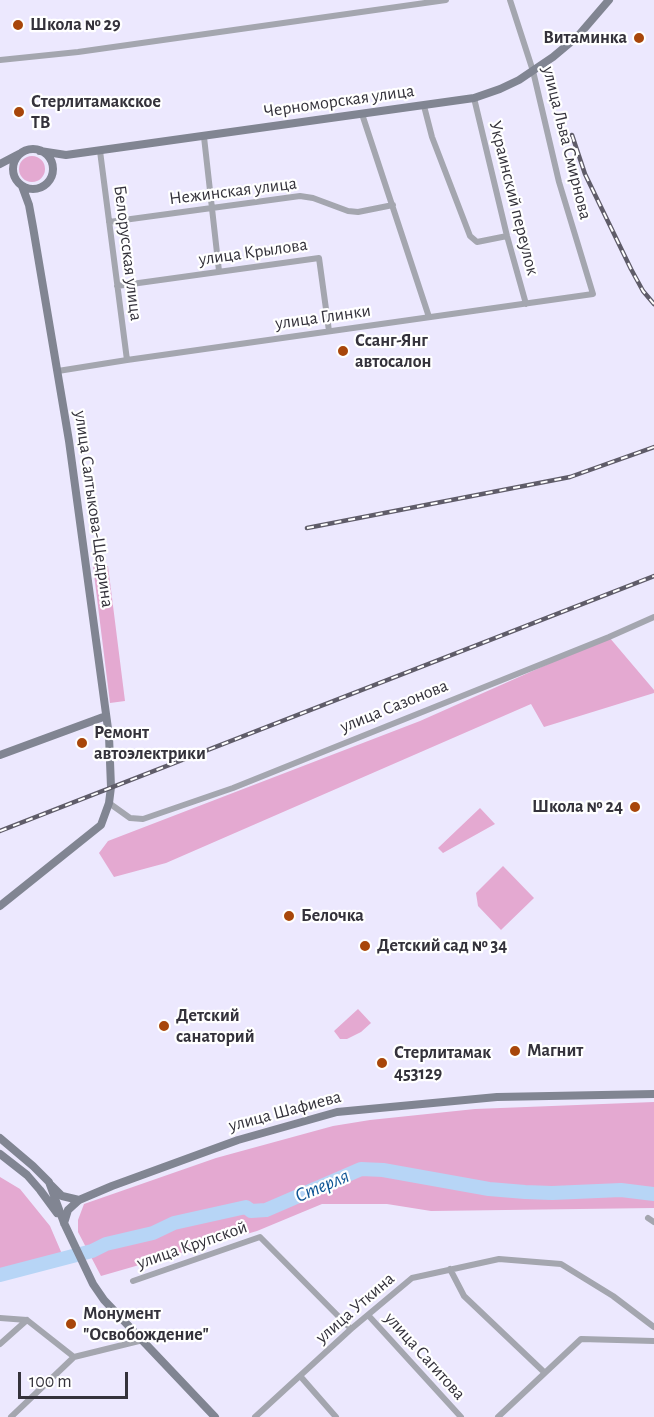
<!DOCTYPE html>
<meta charset="utf-8">
<style>
body{margin:0}
#map{position:relative;width:654px;height:1417px;overflow:hidden;background:#ece8fe;font-family:"Alegreya Sans",sans-serif}
canvas{display:block}
.scale{position:absolute;left:18px;top:1372px;width:110px;height:27px;box-sizing:border-box;border:3px solid #34323b;border-top:0;padding-left:8px;font-size:18px;line-height:21px;white-space:nowrap;color:#34323b;-webkit-text-stroke:4px #fff;paint-order:stroke}
</style>
<div id="map">
<canvas width="654" height="1417"></canvas>
<div class="scale">100 m</div>
</div>
<script>
const g = document.querySelector('canvas').getContext('2d');
g.lineJoin = 'round';
function paint(path, color) { g.fillStyle = color; g.fill(path, 'evenodd'); }
const toPath = rows => new Path2D(rows.map(r => 'M' + r).join(''));
function trace(path, color, width, dash) { g.strokeStyle = color; g.lineWidth = width; g.lineCap = dash ? 'butt' : 'round'; g.setLineDash(dash || []); g.stroke(path); }
function write(font, color, halo, rows, align = 'center') {
  g.font = font + ' "Alegreya Sans",sans-serif'; g.lineWidth = 4.5; g.setLineDash([]); g.textBaseline = 'middle'; g.strokeStyle = halo; g.fillStyle = color; for (const [text, x, y, turn = 0] of rows) {
    g.save(); g.translate(x, y); g.rotate((+turn || 0) * Math.PI / 180); g.textAlign = isNaN(turn) ? turn : align; if (halo) g.strokeText(text, 0, 0); g.fillText(text, 0, 0); g.restore();
  }
}
paint(toPath([
 '19 169a13 13 0 1 1 26 0a13 13 0 1 1-26 0Z',
 [93,566,108,566,125,701,110,703],
 [609,637,654,690,654,693,544,727,531,704,166,863,114,877,99,853,108,841,420,721],
 [480,808,495,824,443,853,438,848],
 [503,866,534,898,501,930,478,906,476,893],
 [358,1009,371,1023,361,1032,347,1039,340,1039,334,1031],
 [654,1102,654,1208,431,1211,387,1204,322,1204,257,1231,101,1276,78,1232,78,1220,84,1204,216,1158,333,1126,370,1120,475,1109],
 [0,1177,20,1189,50,1226,62,1254,0,1271]
]), '#e4a9d1');
trace(toPath([
 [0,1275,92,1251,106,1244,153,1233,174,1223,246,1207,251,1211,266,1210,361,1169,383,1170,489,1189,525,1192,552,1193,621,1190,654,1194]
]), '#b7d5f6', 14);
trace(toPath([
 [0,60,78,52,446,0],
 [474,98,507,236,526,304],
 [424,106,432,137,470,236,477,242,507,236],
 [362,114,429,317],
 [204,137,219,271],
 [100,151,127,360],
 [109,222,300,196,313,198,348,211,358,212,393,205],
 [117,286,319,258,329,331],
 [58,371,127,360,593,294,559,182,533,71,510,0],
 [109,803,130,818,143,819,233,788,609,637,654,617],
 [648,1218,654,1222],
 [450,1269,464,1296,545,1373],
 [133,1281,260,1237,351,1329],
 [368,1315,461,1417],
 [0,1318,27,1320,74,1357],
 [0,1344,27,1320],
 [301,1377,336,1417],
 [11,1417,74,1357,143,1340],
 [255,1417,351,1329,412,1278,499,1259,561,1264,613,1296,654,1327],
 [498,1417,581,1339,654,1341]
]), '#a4a6af', 6);
trace(toPath([
 '13 169a20 20 0 1 1 40 0a20 20 0 1 1-40 0Z',
 [40,151,66,155,474,98,500,89,519,80,553,57,578,36,609,0],
 [0,164,19,154],
 [0,755,106,716],
 [0,906,101,825,109,803,111,787,109,736,69,441,33,227,29,205,22,186],
 [0,1138,33,1166,49,1182,64,1223,93,1284,104,1300,215,1417],
 [0,1154,27,1175,40,1190,57,1213],
 [51,1185,62,1196,79,1200],
 [64,1223,68,1210,79,1200,112,1186,238,1140,337,1112,497,1097,654,1094]
]), '#818592', 8);
const rail = toPath([
 [572,135,585,174,631,269,643,291,654,304],
 [307,528,570,477,654,447],
 [0,831,654,576]
]);
trace(rail, '#5f5c69', 4.5);
trace(rail, '#fff', 2, [7]);
for (const [x, y, r, color] of [
 [18,25,6,"#a8460a"],
 [639,38,6,"#a8460a"],
 [19,112,6,"#a8460a"],
 [343,351,6,"#a8460a"],
 [82,743,6,"#a8460a"],
 [635,807,6,"#a8460a"],
 [289,916,6,"#a8460a"],
 [365,946,6,"#a8460a"],
 [164,1026,6,"#a8460a"],
 [515,1051,6,"#a8460a"],
 [382,1063,6,"#a8460a"],
 [71,1324,6,"#a8460a"]
]) { const dot = new Path2D(); dot.arc(x, y, r, 0, 2 * Math.PI); g.fillStyle = color; g.fill(dot); trace(dot, '#fff', 2); }
write('bold 18px', '#34323b', '#fff', [
 ["Школа № 29",30,25],
 ["Витаминка",627,38,"right"],
 ["Стерлитамакское",31,102],
 ["ТВ",31,123],
 ["Ссанг-Янг",355,341],
 ["автосалон",355,362],
 ["Ремонт",94,733],
 ["автоэлектрики",94,754],
 ["Школа № 24",623,807,"right"],
 ["Белочка",301,916],
 ["Детский сад № 34",377,946],
 ["Детский",176,1016],
 ["санаторий",176,1037],
 ["Магнит",527,1051],
 ["Стерлитамак",394,1053],
 ["453129",394,1074],
 ["Монумент",83,1314],
 ["\"Освобождение\"",83,1335]
], 'left');
write('18px', '#34323b', '#fff', [
 ["Черноморская улица",339,101,-8],
 ["улица Льва Смирнова",567,143,76],
 ["Нежинская улица",233,191,-7],
 ["Украинский переулок",514,198,76],
 ["улица Крылова",253,252,-8],
 ["Белорусская улица",128,253,83],
 ["улица Глинки",323,317,-8],
 ["улица Салтыкова-Щедрина",94,509,82],
 ["улица Сазонова",394,706,-22],
 ["улица Шафиева",285,1111,-15],
 ["улица Крупской",192,1245,-19],
 ["улица Уткина",355,1308,-41],
 ["улица Сагитова",425,1356,48]
]);
write('italic 20px', '#105696', '#fff', [
 ["Стерля",322,1186,-23]
]);
</script>
